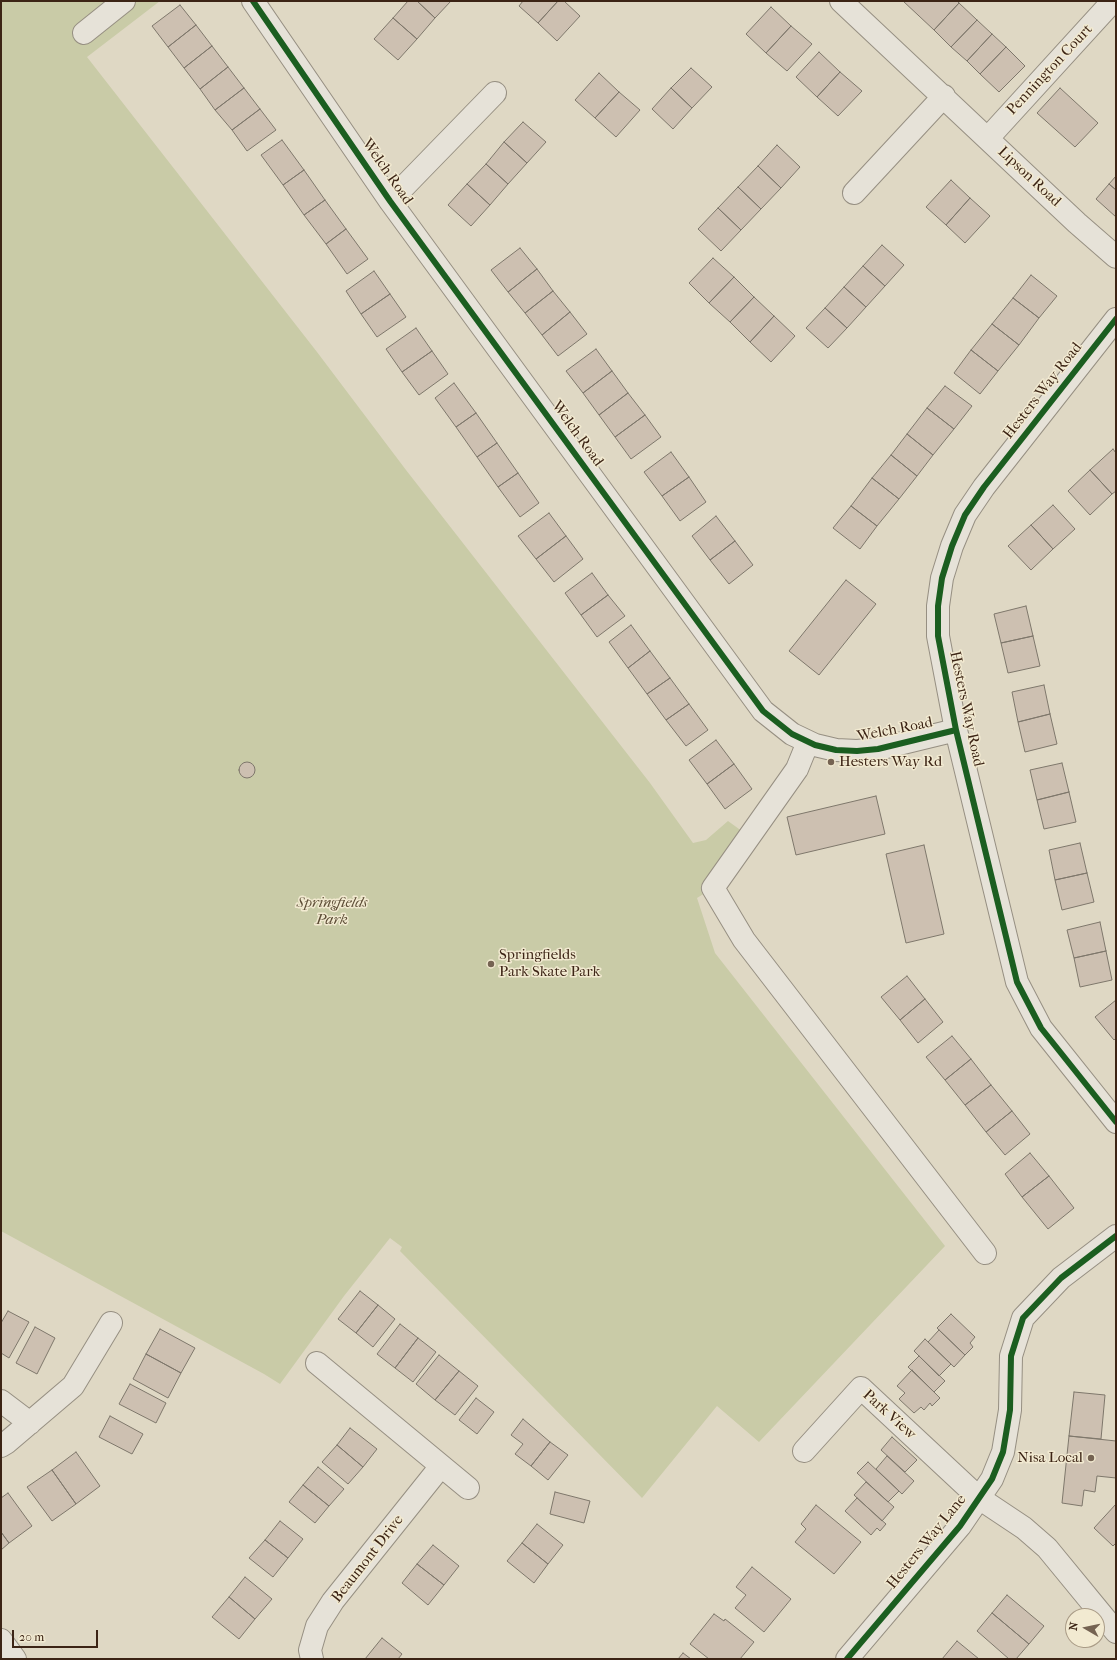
<!DOCTYPE html>
<style>
body{margin:0}
#map{position:relative;width:1117px;height:1660px;overflow:hidden;background:#dfd8c4;font-family:"IM FELL French Canon",serif}
canvas{display:block}
.frame{position:absolute;inset:0;border:2px solid #3c2415;pointer-events:none}
.north{position:absolute;left:1065px;top:1608px;width:40px;height:40px;box-sizing:border-box;background:#f2ead1;border:1px solid #a99b86;border-radius:50%;rotate:279deg;font-size:11px;font-weight:700;line-height:16px;text-align:center;color:#3c2415}
.north::after{content:'';display:block;margin:auto;width:14px;height:18px;background:#756352;clip-path:polygon(50% 0,100% 100%,50% 72%,0 100%)}
.scale{position:absolute;left:12px;top:1630px;width:86px;height:18px;box-sizing:border-box;border:2px solid #3c2415;border-top:0;padding-left:5px;font-size:12px;line-height:14px;white-space:nowrap;color:#3c2415;-webkit-text-stroke:3px #f2ead1;paint-order:stroke}
</style>
<div id="map">
<canvas width="1117" height="1660"></canvas>
<div class="frame"></div>
<div class="north">N</div>
<div class="scale">20 m</div>
</div>
<script>
const g = document.querySelector('canvas').getContext('2d');
g.lineJoin = 'round';
function paint(path, color) { g.fillStyle = color; g.fill(path, 'evenodd'); }
const toPath = rows => new Path2D(rows.map(r => 'M' + r).join(''));
function trace(path, color, width, dash) { g.strokeStyle = color; g.lineWidth = width; g.lineCap = dash ? 'butt' : 'round'; g.setLineDash(dash || []); g.stroke(path); }
function write(font, color, halo, rows, align = 'center') {
  g.font = font + ' "IM FELL French Canon",serif'; g.lineWidth = 3; g.setLineDash([]); g.textBaseline = 'middle'; g.strokeStyle = halo; g.fillStyle = color; for (const [text, x, y, turn = 0] of rows) {
    g.save(); g.translate(x, y); g.rotate((+turn || 0) * Math.PI / 180); g.textAlign = isNaN(turn) ? turn : align; if (halo) g.strokeText(text, 0, 0); g.fillText(text, 0, 0); g.restore();
  }
}
paint(toPath([
 [1,1,160,1,87,57,317,352,406,470,650,783,693,843,706,840,728,821,750,837,713,888,697,898,715,953,945,1246,759,1442,717,1406,642,1498,400,1251,402,1247,390,1238,344,1296,280,1384,264,1374,1,1231]
]), '#c9cba7');
const building = toPath([
 [408,1,417,1,435,18,417,39,393,18,408,1],
 [417,1,451,1,435,18,417,1],
 [523,1,558,1,538,23,519,6,523,1],
 [558,1,564,1,580,16,557,41,538,23,558,1],
 [903,1,957,1,959,3,934,30,903,1],
 [959,3,977,20,951,47,934,30,959,3],
 [180,5,196,25,168,47,152,26,180,5],
 [771,7,791,26,766,53,746,34,771,7],
 [393,18,417,39,398,60,374,39,393,18],
 [977,20,992,34,967,61,951,47,977,20],
 [196,25,212,46,184,68,168,47,196,25],
 [791,26,812,44,787,71,766,53,791,26],
 [992,34,1006,47,980,74,967,61,992,34],
 [212,46,228,67,200,89,184,68,212,46],
 [1006,47,1025,66,999,92,980,74,1006,47],
 [819,52,840,72,817,97,796,77,819,52],
 [228,67,244,88,215,110,200,89,228,67],
 [691,68,712,87,692,108,671,88,691,68],
 [840,72,862,91,838,116,817,97,840,72],
 [599,73,619,92,595,118,575,100,599,73],
 [244,88,260,109,232,130,215,110,244,88],
 [671,88,692,108,673,129,652,109,671,88],
 [1060,88,1098,123,1075,147,1037,113,1060,88],
 [619,92,640,110,616,137,595,118,619,92],
 [260,109,276,130,247,151,232,130,260,109],
 [523,122,546,142,527,163,504,142,523,122],
 [282,140,304,170,283,185,261,155,282,140],
 [504,142,527,163,508,184,486,164,504,142],
 [777,145,800,167,781,188,758,166,777,145],
 [486,164,508,184,490,205,467,184,486,164],
 [758,166,781,188,761,209,738,187,758,166],
 [304,170,325,200,304,215,283,185,304,170],
 [1116,176,1116,190,1109,184,1116,176],
 [951,180,970,198,946,225,926,207,951,180],
 [467,184,490,205,471,226,448,205,467,184],
 [1109,184,1116,190,1116,217,1096,199,1109,184],
 [738,187,761,209,741,230,718,208,738,187],
 [970,198,990,216,965,243,946,225,970,198],
 [325,200,346,229,326,244,304,215,325,200],
 [718,208,741,230,721,251,698,229,718,208],
 [346,229,368,259,347,274,326,244,346,229],
 [882,245,904,265,885,286,863,266,882,245],
 [520,248,537,269,508,292,491,270,520,248],
 [713,258,734,277,709,303,689,283,713,258],
 [863,266,885,286,866,307,844,287,863,266],
 [537,269,553,291,525,313,508,292,537,269],
 [374,271,390,294,361,314,346,291,374,271],
 [1031,275,1057,296,1039,318,1013,298,1031,275],
 [734,277,754,297,730,322,709,303,734,277],
 [844,287,866,307,847,328,825,308,844,287],
 [553,291,570,312,542,335,525,313,553,291],
 [390,294,406,317,377,337,361,314,390,294],
 [754,297,774,316,750,342,730,322,754,297],
 [1013,298,1039,318,1019,345,992,324,1013,298],
 [825,308,847,328,828,348,806,328,825,308],
 [570,312,587,334,558,356,542,335,570,312],
 [774,316,795,336,771,362,750,342,774,316],
 [992,324,1019,345,998,371,971,350,992,324],
 [416,328,432,351,402,372,386,349,416,328],
 [596,349,612,371,583,393,566,371,596,349],
 [971,350,998,371,980,394,954,373,971,350],
 [432,351,448,374,419,395,402,372,432,351],
 [612,371,628,393,599,415,583,393,612,371],
 [454,383,476,413,456,427,435,398,454,383],
 [945,386,972,406,954,429,927,408,945,386],
 [628,393,645,415,615,437,599,415,628,393],
 [927,408,954,429,933,455,907,434,927,408],
 [476,413,497,443,477,457,456,427,476,413],
 [645,415,661,437,631,459,615,437,645,415],
 [907,434,933,455,917,476,891,455,907,434],
 [497,443,518,473,498,487,477,457,497,443],
 [1113,449,1116,453,1116,491,1112,494,1090,470,1113,449],
 [671,452,689,477,662,496,644,472,671,452],
 [891,455,917,476,899,499,872,478,891,455],
 [1090,470,1112,494,1090,515,1068,491,1090,470],
 [518,473,539,503,520,517,498,487,518,473],
 [689,477,706,502,680,521,662,496,689,477],
 [872,478,899,499,877,526,851,506,872,478],
 [1053,505,1075,529,1053,549,1031,525,1053,505],
 [851,506,877,526,860,549,833,528,851,506],
 [549,513,566,536,536,559,518,536,549,513],
 [716,516,735,541,710,560,692,536,716,516],
 [1031,525,1053,549,1031,570,1008,546,1031,525],
 [566,536,583,559,554,582,536,559,566,536],
 [735,541,753,565,729,584,710,560,735,541],
 [592,573,608,595,581,615,565,593,592,573],
 [846,580,876,604,819,675,789,651,846,580],
 [608,595,625,616,597,637,581,615,608,595],
 [1026,606,1033,636,1001,643,994,614,1026,606],
 [631,625,650,651,628,668,609,642,631,625],
 [1033,636,1040,666,1008,673,1001,643,1033,636],
 [650,651,670,678,647,694,628,668,650,651],
 [670,678,689,704,666,720,647,694,670,678],
 [1044,685,1050,714,1018,722,1012,692,1044,685],
 [689,704,708,730,686,746,666,720,689,704],
 [1050,714,1057,744,1025,752,1018,722,1050,714],
 [716,740,734,764,707,784,689,760,716,740],
 '239 770a8 8 0 1 1 16 0a8 8 0 1 1-16 0Z',
 [1062,763,1069,792,1037,800,1030,770,1062,763],
 [734,764,752,789,725,809,707,784,734,764],
 [1069,792,1076,822,1044,829,1037,800,1069,792],
 [876,796,885,834,796,855,787,817,876,796],
 [1080,843,1087,873,1055,880,1049,850,1080,843],
 [924,845,944,934,906,943,886,854,924,845],
 [1087,873,1094,902,1062,910,1055,880,1087,873],
 [1100,922,1106,951,1074,958,1067,930,1100,922],
 [1106,951,1112,980,1080,987,1074,958,1106,951],
 [907,976,925,999,900,1020,881,997,907,976],
 [925,999,943,1022,918,1043,900,1020,925,999],
 [1116,1000,1116,1038,1114,1040,1095,1017,1116,1000],
 [952,1036,971,1059,945,1080,926,1057,952,1036],
 [971,1059,991,1085,965,1105,945,1080,971,1059],
 [991,1085,1012,1111,986,1132,965,1105,991,1085],
 [1012,1111,1030,1134,1005,1155,986,1132,1012,1111],
 [1030,1153,1049,1176,1022,1197,1005,1174,1030,1153],
 [1049,1176,1074,1208,1048,1229,1022,1197,1049,1176],
 [360,1291,378,1305,356,1333,338,1319,360,1291],
 [378,1305,395,1319,373,1347,356,1333,378,1305],
 [8,1311,29,1322,9,1358,1,1353,1,1323,8,1311],
 [951,1314,975,1337,970,1343,973,1347,965,1355,937,1328,951,1314],
 [400,1324,418,1338,395,1368,377,1354,400,1324],
 [35,1327,55,1338,37,1374,16,1363,35,1327],
 [160,1329,195,1348,181,1373,146,1354,160,1329],
 [939,1330,965,1355,954,1367,928,1342,939,1330],
 [418,1338,436,1352,413,1382,395,1368,418,1338],
 [925,1339,951,1364,939,1376,914,1351,925,1339],
 [146,1354,181,1373,168,1398,133,1379,146,1354],
 [439,1355,459,1371,435,1400,416,1384,439,1355],
 [919,1356,945,1381,934,1392,908,1367,919,1356],
 [912,1370,940,1398,932,1406,930,1403,924,1410,921,1407,914,1413,899,1399,905,1393,897,1386,912,1370],
 [459,1371,478,1386,455,1415,435,1400,459,1371],
 [130,1384,166,1403,156,1423,119,1404,130,1384],
 [1074,1392,1105,1395,1101,1439,1069,1436,1074,1392],
 [476,1398,494,1412,477,1434,459,1420,476,1398],
 [110,1416,143,1434,132,1454,99,1437,110,1416],
 [523,1419,550,1442,531,1466,515,1454,523,1444,511,1435,523,1419],
 [350,1428,377,1449,363,1467,337,1445,350,1428],
 [1069,1436,1116,1441,1116,1478,1097,1476,1095,1492,1084,1490,1082,1506,1062,1503,1069,1436],
 [892,1437,917,1460,905,1472,881,1450,892,1437],
 [550,1442,568,1455,548,1480,531,1466,550,1442],
 [337,1445,363,1467,348,1484,322,1462,337,1445],
 [76,1452,100,1486,76,1504,52,1470,76,1452],
 [887,1456,914,1481,902,1494,876,1469,887,1456],
 [868,1462,899,1491,888,1502,857,1473,868,1462],
 [318,1467,344,1489,329,1506,303,1485,318,1467],
 [52,1470,76,1504,52,1521,27,1487,52,1470],
 [866,1482,894,1507,882,1521,854,1495,866,1482],
 [303,1485,329,1506,315,1523,289,1502,303,1485],
 [555,1492,590,1501,584,1523,550,1514,555,1492],
 [8,1493,32,1526,9,1543,1,1532,1,1498,8,1493],
 [857,1498,886,1524,880,1531,877,1528,871,1535,845,1511,857,1498],
 [1116,1504,1116,1543,1113,1546,1094,1528,1116,1504],
 [816,1505,861,1542,834,1574,795,1542,806,1529,801,1524,816,1505],
 [280,1521,303,1539,288,1558,265,1540,280,1521],
 [537,1524,563,1545,548,1564,522,1543,537,1524],
 [1,1532,9,1543,1,1550,1,1532],
 [265,1540,288,1558,273,1577,249,1558,265,1540],
 [522,1543,548,1564,534,1583,507,1561,522,1543],
 [433,1545,459,1566,444,1585,417,1564,433,1545],
 [417,1564,444,1585,428,1605,402,1583,417,1564],
 [752,1567,791,1599,764,1632,735,1608,746,1595,736,1587,752,1567],
 [245,1577,272,1599,255,1619,229,1597,245,1577],
 [1007,1595,1044,1626,1029,1644,992,1613,1007,1595],
 [229,1597,255,1619,239,1639,212,1617,229,1597],
 [992,1613,1029,1644,1016,1659,1009,1659,977,1631,992,1613],
 [714,1614,724,1621,725,1619,754,1642,740,1659,709,1659,690,1644,714,1614],
 [382,1638,402,1654,398,1659,365,1659,382,1638],
 [957,1641,979,1659,942,1659,957,1641],
 [683,1653,691,1659,678,1659,683,1653]
]);
paint(building, '#cdc0b1');
trace(building, '#7e776b', 1);
const minor = toPath([
 [253,1,390,201,763,711,792,734,815,745,836,750,857,751,878,749,956,730],
 [841,1,1077,223,1116,257],
 [84,33,124,1],
 [988,138,1113,1],
 [854,193,944,96],
 [390,201,495,93],
 [1116,319,984,487,965,515,952,546,942,578,938,606,938,636,956,730,1017,982,1041,1028,1116,1122],
 [808,742,797,769,713,888,744,940,985,1253],
 [317,1363,468,1488],
 [1,1401,30,1423],
 [1,1446,6,1443,73,1386,111,1323],
 [804,1451,861,1388,979,1498,1024,1528,1047,1548,1116,1632],
 [1,1640,15,1659],
 [312,1659,310,1650,317,1626,333,1601,441,1466],
 [847,1659,960,1526,992,1479,1003,1452,1010,1410,1011,1356,1023,1318,1061,1278,1116,1236]
]);
trace(minor, '#968f82', 24);
trace(minor, '#e6e2d8', 22);
trace(toPath([
 [253,1,390,201,763,711,792,734,815,745,836,750,857,751,878,749,956,730],
 [1116,319,984,487,965,515,952,546,942,578,938,606,938,636,956,730,1017,982,1041,1028,1116,1122],
 [847,1659,960,1526,992,1479,1003,1452,1010,1410,1011,1356,1023,1318,1061,1278,1116,1236]
]), '#1b5e20', 6);
for (const [x, y, r, color] of [
 [831,762,4,"#756352"],
 [491,964,4,"#756352"],
 [1091,1458,4,"#756352"]
]) { const dot = new Path2D(); dot.arc(x, y, r, 0, 2 * Math.PI); g.fillStyle = color; g.fill(dot); trace(dot, '#f2ead1', 1.5); }
write('15px', '#3c2415', '#f2ead1', [
 ["Pennington Court",1050,70,-47],
 ["Welch Road",387,172,55],
 ["Lipson Road",1029,177,43],
 ["Hesters Way Road",1043,391,-52],
 ["Welch Road",577,434,54],
 ["Hesters Way Road",966,709,78],
 ["Welch Road",895,730,-11],
 ["Park View",889,1415,42],
 ["Hesters Way Lane",927,1542,-51],
 ["Beaumont Drive",368,1559,-52]
]);
write('15px', '#3c2415', '#f2ead1', [
 ["Hesters Way Rd",839,762],
 ["Springfields",499,955],
 ["Park Skate Park",499,972],
 ["Nisa Local",1083,1458,"right"]
], 'left');
write('italic 15px', '#5b4b34', '#f2ead1', [
 ["Springfields",332,903],
 ["Park",332,920]
]);
</script>
